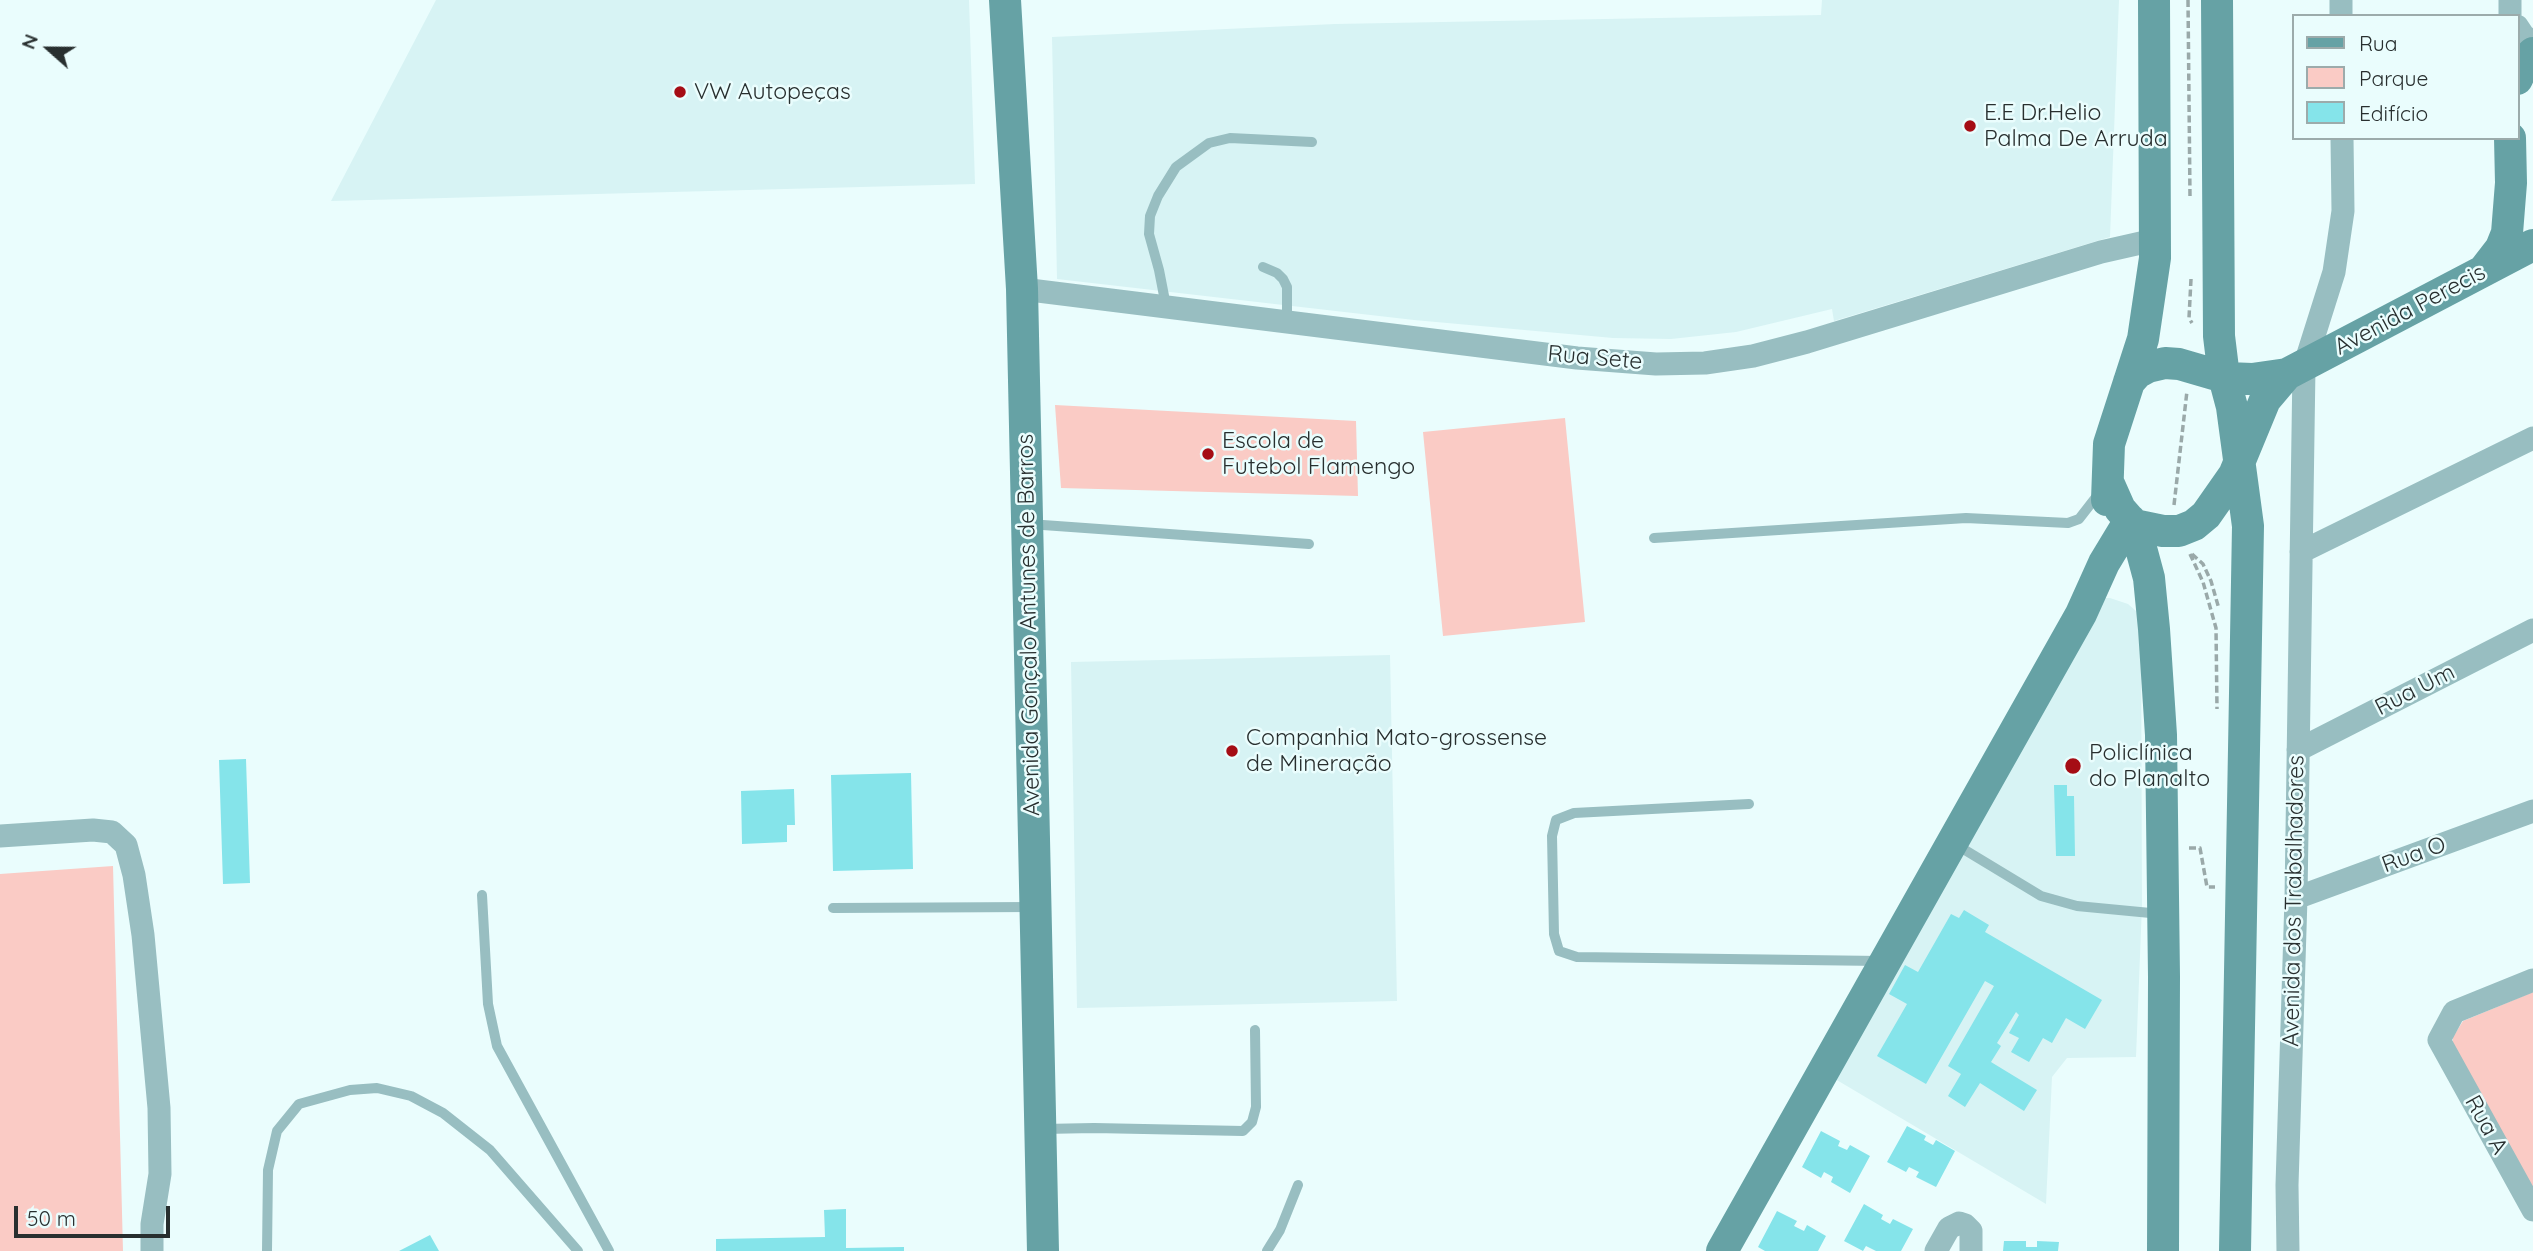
<!DOCTYPE html>
<meta charset="utf-8">
<style>
body{margin:0}
#map{position:relative;width:2533px;height:1251px;overflow:hidden;background:#eafdfd;font-family:Quicksand,sans-serif}
canvas{display:block}
.legend{position:absolute;left:2292px;top:14px;width:228px;height:126px;box-sizing:border-box;background:#eafdfd;border:2px solid #9cabab;margin:0;padding:9px 12px;list-style:none;font-size:21px;color:#282f2f}
.legend li{display:flex;align-items:center;gap:14px;height:35px}
.legend b{width:35px;border:2px solid #9cabab}
.north{position:absolute;left:14px;top:14px;width:70px;height:70px;-webkit-text-stroke:5px #eafdfd;paint-order:stroke;rotate:291deg;font-size:19px;font-weight:700;line-height:28px;text-align:center;color:#282f2f}
.north::after{content:'';display:block;margin:auto;width:24px;height:32px;background:#282f2f;clip-path:polygon(50% 0,100% 100%,50% 72%,0 100%)}
.scale{position:absolute;left:14px;top:1206px;width:156px;height:32px;box-sizing:border-box;border:4px solid #282f2f;border-top:0;padding-left:9px;font-size:21px;line-height:24px;white-space:nowrap;color:#282f2f;-webkit-text-stroke:5px #eafdfd;paint-order:stroke}
</style>
<div id="map">
<canvas width="2533" height="1251"></canvas>
<ul class="legend">
<li><b style="height:9px;background:#66a2a5"></b>Rua</li>
<li><b style="height:19px;background:#facbc5"></b>Parque</li>
<li><b style="height:19px;background:#85e4ea"></b>Edifício</li>
</ul>
<div class="north">N</div>
<div class="scale">50 m</div>
</div>
<script>
const g = document.querySelector('canvas').getContext('2d');
g.lineJoin = 'round';
function paint(path, color) { g.fillStyle = color; g.fill(path, 'evenodd'); }
const toPath = rows => new Path2D(rows.map(r => 'M' + r).join(''));
function trace(path, color, width, dash) { g.strokeStyle = color; g.lineWidth = width; g.lineCap = dash ? 'butt' : 'round'; g.setLineDash(dash || []); g.stroke(path); }
function write(font, color, halo, rows, align = 'center') {
  g.font = font + ' Quicksand,sans-serif'; g.lineWidth = 5; g.setLineDash([]); g.textBaseline = 'middle'; g.strokeStyle = halo; g.fillStyle = color; for (const [text, x, y, turn = 0] of rows) {
    g.save(); g.translate(x, y); g.rotate((+turn || 0) * Math.PI / 180); g.textAlign = isNaN(turn) ? turn : align; if (halo) g.strokeText(text, 0, 0); g.fillText(text, 0, 0); g.restore();
  }
}
paint(toPath([
 [436,0,969,0,975,184,331,201],
 [1822,0,2119,0,2110,237,1834,321,1832,309,1736,332,1671,339,1613,338,1414,320,1057,279,1052,37,1335,24,1821,15],
 [2099,598,2110,598,2128,604,2136,611,2141,626,2142,905,2136,1057,2067,1058,2052,1077,2046,1204,1830,1076],
 [1390,655,1397,1001,1077,1008,1071,662]
]), '#d7f3f4');
paint(toPath([
 [1055,405,1356,421,1358,496,1061,488],
 [1565,418,1585,622,1443,636,1423,432],
 [113,866,123,1251,0,1251,0,874],
 [2533,992,2533,1195,2452,1048,2453,1037,2463,1021]
]), '#facbc5');
paint(toPath([
 [246,759,250,883,223,884,219,760],
 [911,773,913,869,833,871,831,775],
 [2054,785,2067,785,2067,796,2074,796,2075,856,2056,856],
 [794,789,795,825,787,825,787,842,742,844,741,791],
 [1964,910,1989,925,1985,932,2102,1000,2085,1029,2066,1018,2052,1043,2043,1038,2029,1062,2011,1052,2019,1038,2009,1033,2019,1015,2016,1012,1997,1043,2001,1046,1991,1062,2037,1090,2024,1111,1980,1083,1965,1107,1948,1096,1961,1074,1948,1066,1994,986,1985,981,1926,1084,1877,1056,1907,1004,1889,994,1905,965,1918,972,1951,914,1959,918],
 [1907,1126,1926,1136,1924,1140,1933,1145,1936,1140,1955,1151,1936,1187,1916,1177,1919,1172,1909,1167,1906,1172,1887,1162],
 [1821,1131,1840,1141,1838,1146,1847,1150,1850,1145,1870,1156,1850,1193,1831,1182,1833,1177,1824,1172,1821,1178,1802,1167],
 [1864,1204,1883,1215,1881,1219,1890,1224,1893,1219,1913,1229,1901,1251,1876,1251,1866,1246,1863,1251,1844,1241],
 [846,1209,846,1248,904,1247,904,1251,716,1251,716,1239,825,1237,824,1210],
 [1777,1211,1797,1221,1794,1226,1804,1231,1807,1225,1826,1236,1818,1251,1765,1251,1758,1247],
 [430,1235,439,1251,399,1251],
 [2004,1241,2026,1241,2026,1247,2037,1247,2037,1241,2059,1242,2058,1251,2003,1251]
]), '#85e4ea');
trace(toPath([
 [2188,0,2190,197],
 [2191,279,2189,318,2192,323],
 [2174,505,2187,391],
 [2190,554,2203,582,2216,628,2217,709],
 [2192,554,2203,564,2211,581,2219,609],
 [2189,848,2200,848,2207,887,2215,887]
]), '#9aa9a9', 3.5, [7, 3.5]);
trace(toPath([
 [1263,267,1277,273,1283,279,1287,287,1287,321],
 [1166,306,1159,270,1149,234,1150,216,1158,196,1176,167,1209,143,1230,138,1312,142],
 [1029,524,1309,544],
 [1654,538,1966,518,2068,523,2079,519,2100,492],
 [1749,804,1574,813,1556,820,1552,836,1554,934,1559,951,1577,957,1880,961],
 [1955,844,2041,896,2077,906,2161,914],
 [482,895,488,1004,497,1046,609,1251],
 [833,908,1033,907],
 [1043,1129,1094,1128,1243,1131,1252,1122,1256,1107,1255,1030],
 [267,1251,268,1170,277,1131,299,1104,350,1090,377,1088,411,1096,443,1113,490,1150,578,1251],
 [1267,1251,1280,1230,1298,1185]
]), '#98bec1', 10);
trace(toPath([
 [2341,0,2341,16],
 [2510,16,2510,0],
 [2517,26,2523,35,2533,43],
 [1022,289,1577,358,1656,364,1705,363,1753,356,1807,342,2101,252,2154,240],
 [2301,552,2533,438],
 [2298,750,2533,630],
 [0,836,93,830,112,832,126,845,134,875,143,935,159,1108,160,1174,152,1224,152,1251],
 [2296,898,2533,811],
 [2533,980,2454,1012,2439,1040,2533,1210],
 [1936,1251,1949,1228,1959,1223,1965,1225,1971,1231,1971,1251],
 [2288,1251,2287,1185,2296,898,2304,367,2334,272,2343,211,2342,138]
]), '#98bec1', 23);
trace(toPath([
 [1005,0,1022,289,1043,1251],
 [2217,0,2219,336,2224,377,2232,407,2248,526,2235,1251],
 [2517,79,2525,61,2533,53],
 [2484,270,2501,248,2507,233,2511,183,2510,138],
 [2129,382,2137,373,2148,367,2165,363,2179,364,2227,378,2252,379,2287,374,2533,245],
 [2108,482,2120,509,2134,525,2142,552,2149,578,2154,629,2161,735,2164,977,2163,1251],
 [2107,500,2109,444,2143,339,2155,258,2154,0],
 [2134,525,2163,531,2179,531,2194,525,2206,515,2234,475,2265,400,2287,374],
 [1722,1251,2081,614,2104,563,2130,520]
]), '#66a2a5', 32);
for (const [x, y, r, color] of [
 [680,92,7,"#a50d15"],
 [1970,126,7,"#a50d15"],
 [1208,454,7,"#a50d15"],
 [1232,751,7,"#a50d15"],
 [2073,766,9,"#a50d15"]
]) { const dot = new Path2D(); dot.arc(x, y, r, 0, 2 * Math.PI); g.fillStyle = color; g.fill(dot); trace(dot, '#eafdfd', 2.5); }
write('23px', '#282f2f', '#eafdfd', [
 ["VW Autopeças",694,92],
 ["E.E Dr.Helio",1984,113],
 ["Palma De Arruda",1984,139],
 ["Escola de",1222,441],
 ["Futebol Flamengo",1222,467],
 ["Companhia Mato-grossense",1246,738],
 ["de Mineração",1246,764],
 ["Policlínica",2089,753],
 ["do Planalto",2089,779]
], 'left');
write('23px', '#282f2f', '#eafdfd', [
 ["Avenida Perecis",2410,310,-28],
 ["Rua Sete",1595,358,5],
 ["Avenida Gonçalo Antunes de Barros",1029,625,-91],
 ["Rua Um",2415,690,-27],
 ["Rua O",2414,855,-20],
 ["Avenida dos Trabalhadores",2294,901,-89],
 ["Rua A",2486,1125,61]
]);
</script>
